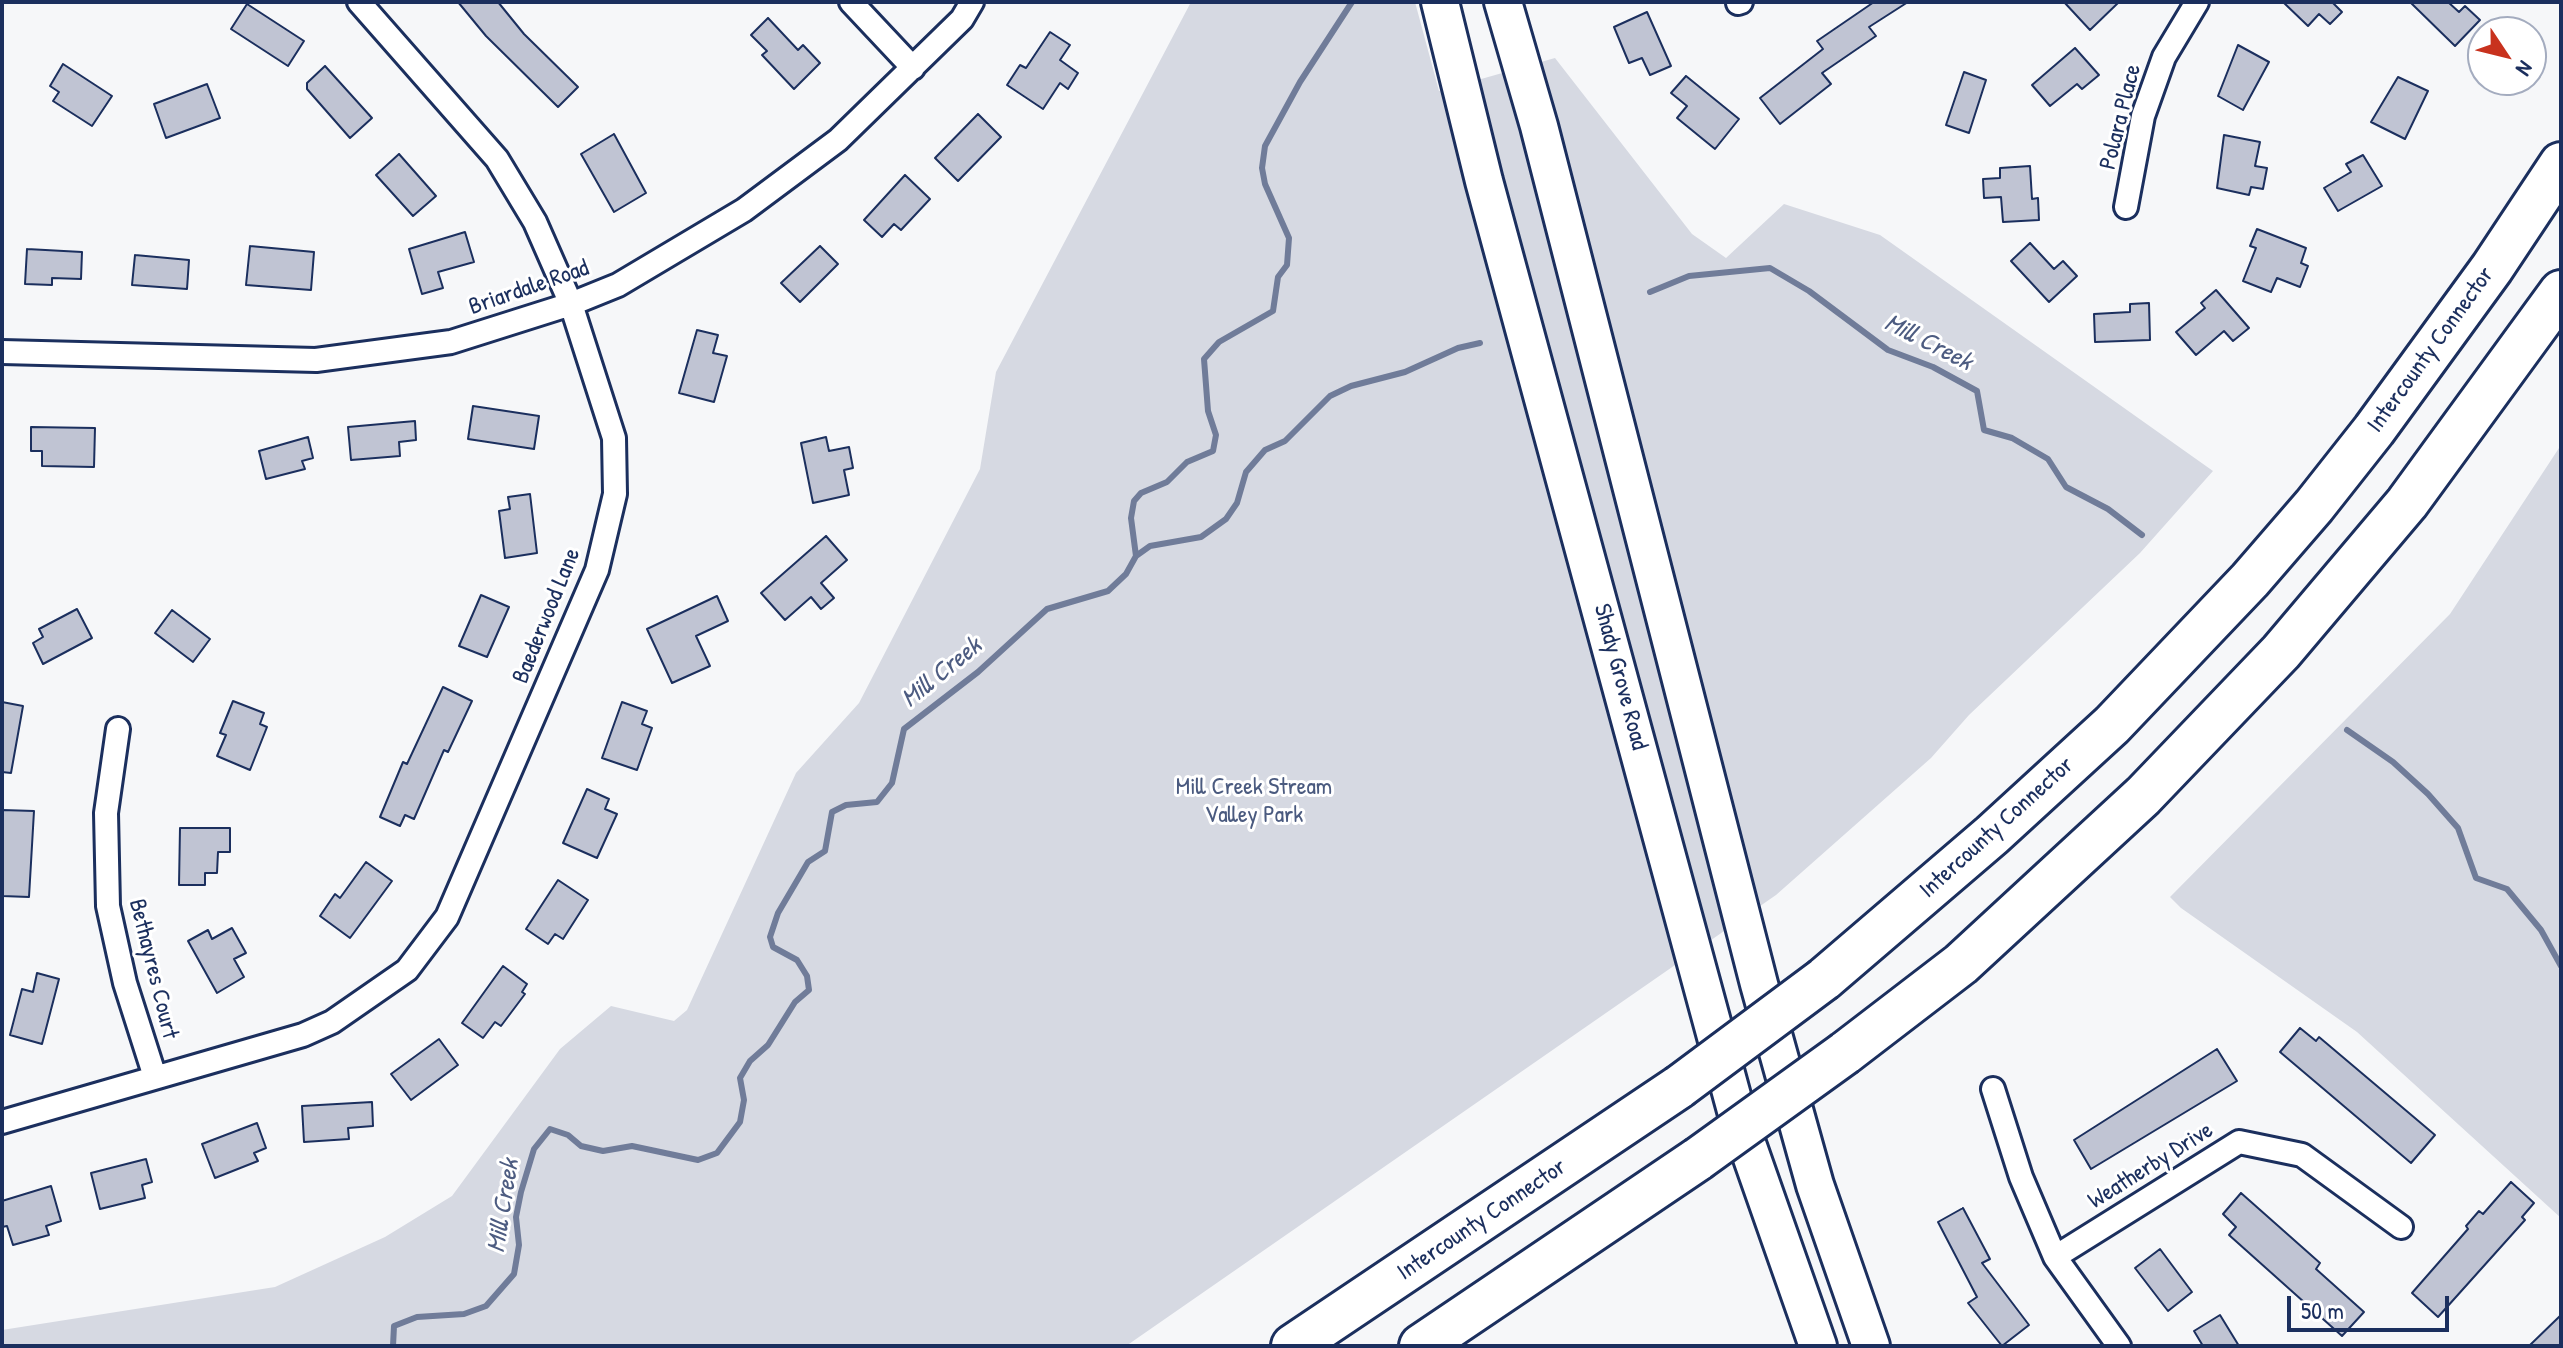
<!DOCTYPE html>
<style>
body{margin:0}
#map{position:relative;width:2563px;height:1348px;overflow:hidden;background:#f6f7f9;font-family:"Patrick Hand",sans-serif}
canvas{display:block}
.frame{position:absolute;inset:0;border:4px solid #1b2f5e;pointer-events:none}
.north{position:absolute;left:2467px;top:16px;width:80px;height:80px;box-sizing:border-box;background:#fff;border:2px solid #a4acbf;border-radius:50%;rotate:125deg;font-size:22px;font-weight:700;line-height:32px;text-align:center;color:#1b2f5e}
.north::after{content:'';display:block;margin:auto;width:28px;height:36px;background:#c8321e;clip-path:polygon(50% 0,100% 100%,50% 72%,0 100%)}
.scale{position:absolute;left:2287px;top:1296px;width:162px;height:36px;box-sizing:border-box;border:4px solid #1b2f5e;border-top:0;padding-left:10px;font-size:24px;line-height:28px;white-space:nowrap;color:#1b2f5e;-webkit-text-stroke:6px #fff;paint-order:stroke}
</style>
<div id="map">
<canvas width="2563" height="1348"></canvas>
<div class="frame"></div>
<div class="north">N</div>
<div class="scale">50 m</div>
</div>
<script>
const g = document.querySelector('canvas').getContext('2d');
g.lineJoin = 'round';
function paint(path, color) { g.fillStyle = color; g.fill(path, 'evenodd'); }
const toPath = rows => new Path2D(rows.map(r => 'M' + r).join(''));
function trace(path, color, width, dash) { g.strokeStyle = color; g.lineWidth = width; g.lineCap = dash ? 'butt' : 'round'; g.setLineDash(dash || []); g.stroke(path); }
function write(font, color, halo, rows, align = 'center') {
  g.font = font + ' "Patrick Hand",sans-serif'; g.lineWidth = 6; g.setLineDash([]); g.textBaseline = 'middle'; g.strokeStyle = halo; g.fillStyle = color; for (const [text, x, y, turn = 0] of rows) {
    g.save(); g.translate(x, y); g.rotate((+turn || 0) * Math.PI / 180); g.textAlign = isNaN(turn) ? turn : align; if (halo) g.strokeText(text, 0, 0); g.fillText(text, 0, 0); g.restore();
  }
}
paint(toPath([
 [1191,2,1415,2,1439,91,1555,58,1692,234,1726,258,1784,204,1880,235,2213,471,2140,553,1969,715,1931,758,1776,895,1126,1346,2,1346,2,1330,275,1287,385,1237,452,1196,560,1049,611,1006,674,1021,687,1010,796,773,859,703,980,469,996,372],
 [2561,445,2561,1218,2357,1032,2181,908,2170,897,2450,614]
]), '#d6d9e2');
trace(toPath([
 [1650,292,1689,276,1770,268,1809,291,1888,350,1933,367,1977,391,1984,430,2012,438,2048,459,2066,487,2108,509,2142,535],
 [1136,556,1131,518,1134,501,1141,493,1167,482,1187,462,1213,451,1216,435,1208,411,1204,359,1219,342,1273,311,1278,277,1287,265,1289,238,1265,184,1262,168,1265,146,1300,82,1352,2],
 [2347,730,2393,762,2428,794,2458,828,2476,878,2507,889,2541,930,2561,966],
 [393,1346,394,1326,417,1317,464,1314,486,1306,514,1274,519,1245,516,1217,521,1192,534,1149,550,1129,568,1135,581,1146,603,1151,632,1146,698,1160,717,1153,740,1122,744,1100,740,1078,750,1061,768,1045,795,1002,809,990,807,976,797,960,773,947,770,937,778,913,808,862,825,851,832,812,846,805,877,802,892,783,904,729,978,672,1047,609,1108,591,1126,574,1136,556,1150,546,1201,537,1226,519,1237,503,1246,472,1265,450,1285,441,1330,396,1351,386,1405,372,1458,348,1480,343]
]), '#707c99', 6);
const building = toPath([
 [458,2,498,2,524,34,578,87,558,107,486,36,458,2],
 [1874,2,1908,2,1869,27,1876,36,1822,73,1831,84,1780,124,1760,98,1823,49,1817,41,1874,2],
 [2064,2,2119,2,2090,30,2064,2],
 [2283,2,2332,2,2342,12,2330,24,2319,14,2308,26,2283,2],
 [2410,2,2448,2,2459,12,2465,6,2480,20,2455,46,2410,2],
 [247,4,304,41,288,66,231,29,247,4],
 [1647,12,1671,66,1650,75,1642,58,1629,63,1614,27,1647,12],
 [768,18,798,50,803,45,820,63,794,89,762,55,767,51,751,35,768,18],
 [1050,32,1070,45,1060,60,1078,73,1068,89,1060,83,1043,109,1007,85,1020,65,1026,68,1050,32],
 [2238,45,2269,62,2243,110,2218,96,2238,45],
 [2075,48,2099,75,2082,89,2077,84,2050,106,2032,85,2075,48],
 [63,64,112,96,92,126,53,101,59,92,50,86,63,64],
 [325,66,372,118,350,138,307,89,307,83,325,66],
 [1964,72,1986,80,1969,133,1946,125,1964,72],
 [1686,76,1739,119,1715,149,1677,118,1687,106,1671,93,1686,76],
 [2398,77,2428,91,2405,139,2371,122,2398,77],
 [207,84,220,118,166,138,154,104,207,84],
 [978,114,1001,137,958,181,935,158,978,114],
 [614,134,646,193,614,212,581,154,614,134],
 [2224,135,2260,142,2255,166,2267,168,2263,189,2251,187,2249,195,2217,188,2224,135],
 [399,154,436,196,413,216,376,175,399,154],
 [2363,155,2382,186,2338,211,2324,188,2351,172,2346,164,2363,155],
 [2030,166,2032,199,2038,198,2039,220,2003,222,2001,197,1984,198,1983,179,2000,178,2000,168,2030,166],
 [905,175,930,199,901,230,894,224,882,237,864,220,905,175],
 [2257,229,2306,248,2301,263,2308,266,2300,287,2277,278,2271,292,2243,281,2256,248,2250,246,2257,229],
 [465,232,474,262,438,272,443,288,422,294,409,249,465,232],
 [2030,243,2054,269,2063,261,2077,276,2049,302,2011,261,2030,243],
 [250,246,314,252,311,290,246,285,250,246],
 [820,246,838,264,800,302,781,283,820,246],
 [27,249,82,252,81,279,52,278,52,285,25,284,27,249],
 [135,255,189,260,187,289,132,285,135,255],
 [2216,290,2249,328,2233,341,2224,331,2196,355,2176,332,2205,308,2201,303,2216,290],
 [2149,303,2150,340,2095,342,2094,314,2130,312,2130,304,2149,303],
 [697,330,718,335,713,353,727,356,714,402,679,393,697,330],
 [473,406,539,416,534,449,468,439,473,406],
 [415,421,416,440,399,442,400,456,351,460,348,427,415,421],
 [31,427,95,428,94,467,42,466,42,451,31,451,31,427],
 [308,437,313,458,302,461,305,469,266,479,259,451,308,437],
 [826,437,829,451,849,447,853,468,844,470,849,495,813,503,801,443,826,437],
 [530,494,537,553,505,558,499,511,510,509,508,497,530,494],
 [826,536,847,560,821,583,834,598,821,609,811,597,785,620,761,593,826,536],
 [481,595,509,607,487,657,459,646,481,595],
 [717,596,728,621,696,636,710,666,672,683,647,629,717,596],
 [77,609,92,638,43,664,33,643,43,637,39,629,77,609],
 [172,610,210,639,193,662,155,633,172,610],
 [443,687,472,701,448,752,444,750,414,819,405,815,400,826,380,817,403,762,407,764,443,687],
 [233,701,264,713,260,724,267,727,250,770,217,756,226,735,220,733,233,701],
 [2,702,23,706,11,773,2,772,2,702],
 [622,702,647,711,642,724,652,728,637,770,602,758,622,702],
 [587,789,609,799,605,809,617,814,597,858,563,843,587,789],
 [2,810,34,811,29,897,2,896,2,810],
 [180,828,230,828,230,852,218,852,217,873,205,873,205,885,179,885,180,828],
 [366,862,392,881,350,938,320,916,335,894,340,898,366,862],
 [558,880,588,900,563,939,555,934,548,944,526,929,558,880],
 [232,928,246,953,234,959,244,977,217,993,188,941,208,930,212,939,232,928],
 [503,966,527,984,522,992,525,994,501,1026,495,1022,483,1038,462,1023,503,966],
 [37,973,59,979,42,1044,10,1035,22,989,33,992,37,973],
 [2300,1028,2316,1041,2319,1037,2435,1135,2411,1163,2280,1052,2300,1028],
 [439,1039,458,1065,411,1100,391,1074,439,1039],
 [2217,1049,2237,1081,2091,1169,2074,1140,2217,1049],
 [372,1102,373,1126,348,1128,349,1139,304,1142,302,1106,372,1102],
 [257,1123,266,1148,254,1153,258,1161,215,1178,202,1144,257,1123],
 [146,1159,152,1182,142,1185,145,1198,100,1209,91,1173,146,1159],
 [2511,1182,2534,1203,2522,1217,2525,1220,2438,1317,2412,1293,2468,1229,2466,1226,2479,1211,2483,1214,2511,1182],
 [51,1186,61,1221,46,1226,49,1235,13,1245,7,1226,2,1227,2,1201,51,1186],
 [2241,1193,2320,1263,2316,1269,2364,1312,2342,1336,2229,1235,2236,1227,2223,1214,2241,1193],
 [1963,1208,1990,1259,1982,1263,2029,1325,2002,1346,1968,1303,1977,1297,1938,1222,1963,1208],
 [2160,1249,2192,1292,2168,1311,2135,1268,2160,1249],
 [2220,1315,2239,1346,2203,1346,2194,1331,2220,1315],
 [2561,1315,2561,1346,2529,1346,2561,1315]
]);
paint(building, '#c0c4d3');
trace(building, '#1b2f5e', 2);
const minor = toPath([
 [851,2,913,68],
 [1738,3,1741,2],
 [2126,207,2143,116,2164,57,2197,2],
 [2,352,316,360,451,342,571,304,618,285,744,210,838,140,962,19,972,2],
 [118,729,106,813,108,906,125,983,155,1077],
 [1993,1089,2021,1177,2055,1257,2119,1346],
 [2,1122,303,1035,332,1022,407,970,447,917,597,570,615,494,614,438,571,304,535,222,497,159,359,2],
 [2055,1257,2239,1142,2302,1155,2401,1227]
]);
const primary = toPath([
 [1440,2,1484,181,1738,1118,1818,1346],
 [1503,2,1539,126,1759,984,1815,1185,1871,1346]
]);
const motorway = toPath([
 [1824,979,1992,835,2112,725,2250,580,2314,506,2374,430,2492,268,2561,164],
 [1845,1053,1961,964,2143,796,2281,652,2407,503,2561,292],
 [1293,1346,1679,1087],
 [1421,1346,1698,1159]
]);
trace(minor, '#1b2f5e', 28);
trace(primary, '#1b2f5e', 42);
trace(motorway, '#1b2f5e', 48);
trace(minor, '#fff', 22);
trace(primary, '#fff', 36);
trace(motorway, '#fff', 42);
const motorwayBridge = toPath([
 [1679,1087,1824,979],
 [1698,1159,1845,1053]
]);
trace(motorwayBridge, '#1b2f5e', 48, []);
trace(motorwayBridge, '#fff', 42);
write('24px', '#1b2f5e', '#fff', [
 ["Polara Place",2121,117,-76],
 ["Briardale Road",529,288,-19],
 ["Intercounty Connector",2431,350,-54],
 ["Baederwood Lane",547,616,-68],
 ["Shady Grove Road",1620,677,75],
 ["Intercounty Connector",1997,828,-42],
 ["Bethayres Court",153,969,76],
 ["Weatherby Drive",2151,1166,-32],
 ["Intercounty Connector",1482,1220,-34]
]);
write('24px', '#4a5a7f', '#fff', [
 ["Mill Creek Stream",1254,788],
 ["Valley Park",1254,816]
]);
write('italic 26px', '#4d5c81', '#fff', [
 ["Mill Creek",1928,343,27],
 ["Mill Creek",942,673,-39],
 ["Mill Creek",504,1206,-81]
]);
</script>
